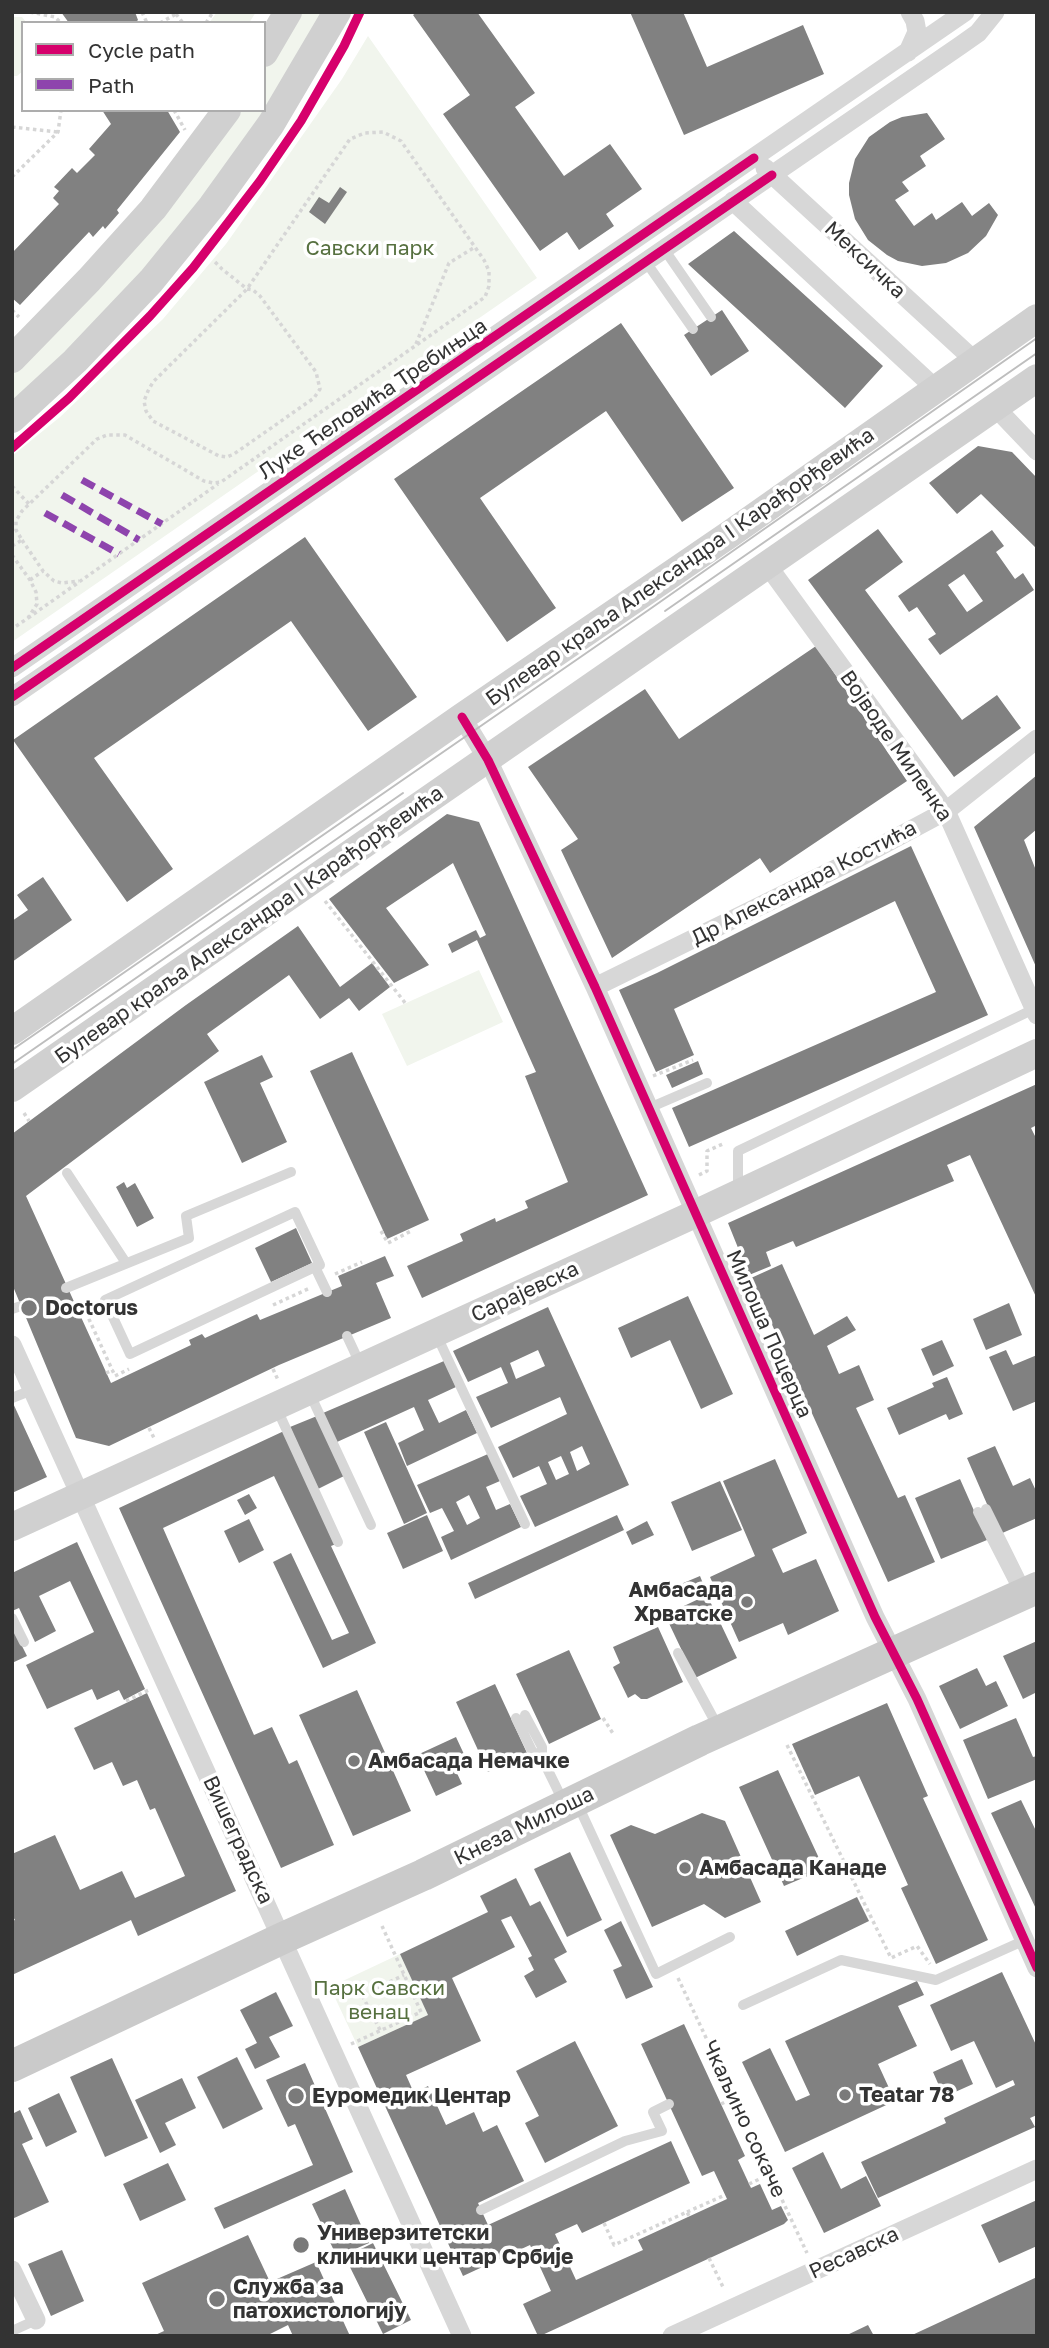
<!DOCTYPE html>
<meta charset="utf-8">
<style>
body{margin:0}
#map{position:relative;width:1049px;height:2348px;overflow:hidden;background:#fff;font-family:"Golos Text",sans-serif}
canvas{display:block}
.frame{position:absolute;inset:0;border:14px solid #333;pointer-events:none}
.legend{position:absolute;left:21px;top:21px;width:245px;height:91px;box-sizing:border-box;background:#fff;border:2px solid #adadad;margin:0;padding:9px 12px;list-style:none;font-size:21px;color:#333}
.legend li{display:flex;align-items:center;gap:14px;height:35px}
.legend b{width:35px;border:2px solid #adadad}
</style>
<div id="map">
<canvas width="1049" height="2348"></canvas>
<div class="frame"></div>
<ul class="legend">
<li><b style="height:9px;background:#d6006c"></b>Cycle path</li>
<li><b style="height:9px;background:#8e44ad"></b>Path</li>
</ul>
</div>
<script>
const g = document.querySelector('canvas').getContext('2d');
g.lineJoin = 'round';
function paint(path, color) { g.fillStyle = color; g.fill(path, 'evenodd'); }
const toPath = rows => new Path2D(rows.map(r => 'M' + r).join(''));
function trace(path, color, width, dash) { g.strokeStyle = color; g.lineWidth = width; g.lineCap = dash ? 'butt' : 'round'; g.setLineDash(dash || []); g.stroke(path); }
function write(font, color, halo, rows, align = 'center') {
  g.font = font + ' "Golos Text",sans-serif'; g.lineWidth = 7; g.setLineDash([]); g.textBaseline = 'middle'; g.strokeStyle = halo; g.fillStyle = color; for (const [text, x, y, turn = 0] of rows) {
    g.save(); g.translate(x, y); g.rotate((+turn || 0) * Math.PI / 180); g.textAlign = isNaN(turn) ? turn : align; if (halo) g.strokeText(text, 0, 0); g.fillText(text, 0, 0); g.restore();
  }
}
paint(toPath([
 [217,12,256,12,249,23,209,23],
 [288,12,337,12,271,124,12,419,12,359,227,110,264,110,264,52],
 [12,17,22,17,27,23,23,23,23,71,17,76,12,76],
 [368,36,537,278,12,642,12,456,60,417,163,319,226,244,342,79],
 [479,970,503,1022,407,1066,382,1014],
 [400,1954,428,2015,358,2047,330,1987]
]), '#f1f5ed');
paint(toPath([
 [61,12,135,12,138,20,135,23,69,23],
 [417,12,477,12,535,93,515,107,564,176,610,144,642,189,606,214,614,226,579,250,567,232,540,251,443,114,470,95,413,15],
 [630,12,683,12,707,67,803,25,824,74,684,135],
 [102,110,167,110,180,132,117,210,119,213,105,229,103,226,93,237,89,232,20,305,12,298,12,253,59,204,53,198,59,191,54,187,72,168,77,173,95,155,89,149,111,124],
 [927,113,945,139,920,156,926,166,902,182,909,191,895,200,914,226,932,213,936,220,962,202,972,216,989,203,998,215,986,236,968,253,946,263,922,266,898,261,887,255,868,240,855,219,849,195,849,183,855,159,869,137,890,122,902,117],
 [340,187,347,192,325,224,309,212,319,197,329,203],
 [734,231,883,366,845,408,688,264],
 [722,310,749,351,711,376,684,335],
 [621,323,734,488,682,522,606,411,480,498,556,608,507,642,394,479],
 [978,446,1012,452,1037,478,1037,549,981,494,957,514,929,483],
 [878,529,903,562,865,590,962,720,997,695,1021,728,954,777,808,580],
 [992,530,1004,546,996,552,1015,579,1023,573,1034,590,940,655,928,639,936,634,917,607,909,612,898,596],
 [964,574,983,601,967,612,948,585],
 [305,537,417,697,368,731,291,621,94,758,173,869,127,902,13,740],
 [816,646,907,781,770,873,760,858,612,958,561,850,578,839,528,767,645,689,679,739],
 [1037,775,1037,829,1024,840,1037,873,1037,969,974,827],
 [447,814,479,822,648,1195,422,1298,407,1266,463,1241,460,1234,495,1218,496,1222,528,1208,525,1201,568,1182,525,1076,536,1072,477,940,452,953,448,944,476,930,480,938,486,935,453,863,386,908,429,965,394,983,329,899],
 [911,846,988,1015,689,1147,672,1108,936,992,895,901,674,1009,694,1055,656,1072,619,990,657,973],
 [43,877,72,920,12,962,12,921,28,910,17,895],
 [298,926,340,987,372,963,390,987,359,1011,349,998,320,1019,289,975,207,1034,219,1051,26,1196,111,1383,191,1345,189,1340,202,1334,205,1338,257,1314,260,1320,342,1286,338,1276,385,1256,394,1276,376,1283,391,1318,279,1365,109,1446,76,1438,12,1284,12,1134,186,1005],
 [352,1052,429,1220,387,1239,310,1071],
 [262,1055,273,1077,260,1083,287,1142,242,1163,204,1082],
 [698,1061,703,1074,672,1088,666,1075],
 [1037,1084,1037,1125,1031,1128,1037,1140,1037,1299,970,1155,947,1165,954,1181,796,1247,793,1241,766,1252,771,1266,749,1275,728,1223],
 [124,1182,127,1188,135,1183,154,1218,137,1227,116,1187],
 [296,1228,312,1263,271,1282,255,1248],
 [782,1264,814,1335,847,1316,856,1330,827,1346,839,1374,859,1365,874,1400,856,1408,898,1498,905,1495,935,1562,888,1582,751,1278],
 [688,1296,733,1394,701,1409,670,1340,631,1358,618,1328],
 [1009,1303,1022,1335,986,1350,973,1319],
 [548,1307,629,1485,535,1527,520,1496,547,1484,539,1466,513,1478,498,1447,567,1414,560,1397,491,1428,476,1397,508,1383,501,1367,468,1382,453,1351],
 [538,1350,545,1366,516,1379,510,1363],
 [582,1446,590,1464,577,1471,570,1452],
 [561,1456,569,1474,556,1480,548,1462],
 [942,1340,954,1366,933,1376,921,1349],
 [1006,1350,1013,1365,1037,1355,1037,1401,1013,1411,989,1357],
 [444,1361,456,1387,428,1400,439,1423,466,1410,477,1433,407,1466,398,1443,424,1430,414,1407,337,1442,323,1413],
 [947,1377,963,1414,949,1420,946,1414,899,1435,887,1408,934,1387,932,1383],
 [12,1401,47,1477,12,1493],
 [317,1416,344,1476,318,1489,290,1427],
 [386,1422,427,1513,404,1524,364,1432],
 [284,1431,336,1544,331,1546,376,1643,323,1668,273,1562,291,1553,332,1640,349,1633,274,1476,163,1528,254,1735,272,1727,289,1764,297,1760,334,1845,281,1868,119,1508],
 [995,1446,1013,1486,1030,1478,1037,1493,1037,1518,1000,1534,967,1458],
 [488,1454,500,1481,486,1487,496,1510,510,1504,521,1527,451,1560,441,1537,454,1531,442,1508,430,1513,417,1485],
 [469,1495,480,1518,467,1525,456,1502],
 [775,1459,807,1533,772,1549,783,1573,816,1559,839,1611,788,1635,783,1623,739,1642,710,1577,755,1556,723,1481],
 [960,1479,987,1540,941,1559,915,1498],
 [720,1481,742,1530,692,1551,671,1502],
 [249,1494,257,1508,245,1515,237,1500],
 [427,1515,443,1551,403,1569,387,1533],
 [617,1515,624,1530,475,1599,468,1583],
 [249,1519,264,1550,239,1563,224,1531],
 [647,1521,654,1535,632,1545,626,1532],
 [77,1542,145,1689,124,1700,119,1690,97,1700,92,1689,47,1709,26,1665,94,1632,70,1581,39,1596,56,1631,35,1642,19,1608,12,1611,12,1573],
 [700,1576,706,1591,687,1599,681,1584],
 [707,1595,737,1658,695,1678,665,1615],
 [12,1626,27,1656,12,1663],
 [658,1627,683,1682,647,1699,641,1699,635,1694,628,1698,613,1667,620,1663,613,1647],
 [1037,1641,1037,1692,1023,1699,1003,1656],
 [569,1650,601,1719,549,1744,516,1674],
 [977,1668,986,1686,996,1681,1008,1706,960,1729,939,1686],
 [495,1684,527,1753,488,1772,456,1702],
 [357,1690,411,1811,353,1836,299,1715],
 [147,1693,236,1891,138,1936,131,1920,12,1975,12,1921,15,1920,12,1915,12,1854,55,1835,80,1890,122,1871,135,1898,185,1876,155,1808,150,1810,137,1780,123,1786,112,1762,94,1770,74,1728],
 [887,1703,928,1796,923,1798,988,1940,936,1964,901,1888,908,1885,859,1776,815,1795,792,1744],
 [1016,1718,1033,1757,1037,1756,1037,1779,988,1799,963,1740],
 [456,1737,469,1765,456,1771,462,1784,436,1796,417,1755],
 [778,1770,824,1869,784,1886,739,1787],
 [1021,1800,1037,1833,1037,1911,991,1813],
 [702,1813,725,1821,761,1902,725,1918,704,1904,652,1927,610,1835,631,1825,655,1834],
 [570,1852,602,1920,567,1937,534,1869],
 [516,1878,530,1906,540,1901,567,1952,554,1959,567,1982,536,1998,524,1976,534,1970,528,1958,532,1956,511,1916,501,1920,515,1947,452,1978,481,2041,406,2075,414,2093,428,2086,446,2125,474,2112,483,2132,497,2125,524,2181,478,2203,488,2225,671,2141,690,2183,582,2233,577,2224,555,2234,576,2280,643,2250,638,2240,727,2199,714,2171,702,2176,641,2044,684,2024,745,2156,738,2160,751,2188,760,2184,772,2210,781,2206,788,2220,784,2224,540,2336,538,2336,523,2304,551,2291,530,2245,463,2276,358,2047,428,2015,400,1954,488,1912,480,1896],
 [857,1897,869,1921,797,1956,785,1931],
 [621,1921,653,1987,626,1999,613,1970,622,1966,604,1930],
 [1002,1972,1037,2047,1037,2115,1030,2118,1035,2127,878,2198,861,2162,946,2123,944,2118,1015,2085,1013,2080,996,2088,974,2041,951,2051,930,2005],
 [917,1981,924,1995,898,2006,917,2046,878,2064,895,2101,785,2152,742,2062,770,2048,796,2101,810,2095,785,2041],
 [276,1992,293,2026,269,2037,280,2057,255,2069,245,2049,257,2043,240,2010],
 [575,2041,618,2126,545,2163,525,2123,539,2116,516,2071],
 [237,2057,263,2109,223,2129,197,2077],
 [112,2058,148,2138,105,2157,70,2077],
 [962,2059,973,2084,944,2097,933,2072],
 [305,2063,353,2172,224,2229,214,2208,313,2165,295,2124,288,2127,266,2080],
 [182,2078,196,2108,165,2123,176,2145,160,2153,135,2100],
 [59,2093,77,2132,46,2147,28,2108],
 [20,2110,33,2139,22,2144,49,2202,12,2219,12,2114],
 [823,2152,841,2189,866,2176,881,2206,824,2233,792,2168],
 [168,2163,186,2200,140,2221,123,2184],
 [345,2189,369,2243,337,2257,312,2204],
 [1037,2200,1037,2246,999,2263,981,2225],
 [248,2235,270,2282,316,2262,350,2336,293,2336,288,2325,266,2336,153,2336,164,2331,142,2283],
 [373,2243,411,2320,383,2334,345,2257],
 [62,2250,84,2301,51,2316,28,2264],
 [1037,2277,1037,2336,910,2336],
 [868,2325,874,2336,845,2336]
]), '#818181');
trace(toPath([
 [30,12,55,17,61,23],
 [142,12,147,23],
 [176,14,183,23],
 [160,23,176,14],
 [206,23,213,12],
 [174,110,185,130],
 [12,127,58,132],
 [12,177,58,132,61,110],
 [12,310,19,317],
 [416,344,449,263,475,247],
 [12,486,29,504],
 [22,540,43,571,54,581,62,583,79,581],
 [12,546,22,540,16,530,16,521,22,511,97,439,107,435,125,435,204,481,213,483,221,482,485,297,489,286,489,271,484,260,401,141,383,132,365,133,350,139,247,289,153,382,148,391,144,401,146,411,153,421,219,456,227,457,234,454,314,398,320,389,316,372,260,296,253,290,247,289,222,269,213,260],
 [12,555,30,580,36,592,37,604,28,618,12,629],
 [30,580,43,571],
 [28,618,218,484],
 [325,901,406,1004],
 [653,1076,693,1060],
 [24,1113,29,1121],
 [699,1175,707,1171,707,1151,725,1143],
 [381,1231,388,1243,411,1231],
 [335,1274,362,1262],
 [273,1305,310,1288],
 [83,1306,115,1376,129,1369],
 [273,1369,278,1380],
 [106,1373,113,1370],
 [149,1428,154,1438],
 [126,1701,149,1690],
 [603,1718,614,1735],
 [787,1745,891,1958,917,1946,930,1964],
 [678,1978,807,2253],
 [380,2030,362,1995,404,1975],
 [351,2044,421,2012,382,1926],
 [721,2104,734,2098],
 [749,2184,770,2174],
 [687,2212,725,2195],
 [604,2223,614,2245,687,2212,689,2216],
 [709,2258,723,2287]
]), '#d6d6d6', 3.5, [3.5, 3.5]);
trace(toPath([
 [664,249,711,317],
 [646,262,693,329],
 [649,1108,707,1083],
 [67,1173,126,1263],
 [738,1190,738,1151,1034,1009],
 [315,1267,130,1354,105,1300,295,1212,320,1265,315,1267,327,1292],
 [66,1288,189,1238,186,1216,291,1172],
 [12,1309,21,1306],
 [347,1336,361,1366],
 [437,1336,525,1524],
 [310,1394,371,1525],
 [12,1398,32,1390],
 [277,1409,338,1542],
 [986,1509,1026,1590],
 [978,1512,1019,1592],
 [12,1618,24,1642],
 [678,1653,718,1727],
 [525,1715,542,1747,542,1758],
 [516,1718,532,1751,542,1758,563,1801],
 [578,1805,656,1974,730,1937],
 [743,2005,841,1960,936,1980,1023,1941],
 [481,2210,625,2141,662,2131,653,2112,669,2104],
 [420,2240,442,2230],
 [12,2331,36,2320]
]), '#d7d7d7', 10);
trace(toPath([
 [908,52,917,32,915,21,910,12],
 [765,168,975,361],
 [733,201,936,389],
 [995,407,1037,451],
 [768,566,946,811,1037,1015],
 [12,668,965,12],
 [12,697,961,45,978,33,995,12],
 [462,717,488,760,595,987,875,1617,917,1699,1037,1968],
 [595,987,864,855,946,811,1037,739],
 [12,1345,462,2336],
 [12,2270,36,2320],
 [672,2336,1037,2169]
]), '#d7d7d7', 19);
trace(toPath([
 [264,53,288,12],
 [12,359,89,280,153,209,227,110],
 [12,419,75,361,151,281,212,206,271,124,337,12],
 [12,1031,462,717,730,534,1037,318],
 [12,1088,1037,378],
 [12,1527,697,1213,1037,1053]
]), '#d0d0d0', 28);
trace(toPath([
 [12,2066,283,1938,423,1875,700,1740,1037,1588]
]), '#cacaca', 32);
trace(toPath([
 [665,611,1037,353],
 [12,1050,650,609,1037,338],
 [12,1064,403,793]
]), '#bebebe', 2);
trace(toPath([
 [82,480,162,524],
 [62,495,139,540],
 [45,513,119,554]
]), '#8e44ad', 7, [14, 7]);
trace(toPath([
 [12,448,69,398,150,316,193,268,260,181,301,121,344,46,360,12],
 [12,668,754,158],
 [12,697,772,175],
 [462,717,488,760,595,987,875,1617,917,1699,1037,1968]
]), '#d6006c', 9);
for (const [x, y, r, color] of [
 [29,1308,9,"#7a7a7a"],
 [747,1602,7,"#7a7a7a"],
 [354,1761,7,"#7a7a7a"],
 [685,1868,7,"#7a7a7a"],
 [845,2095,7,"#7a7a7a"],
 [296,2096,9,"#7a7a7a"],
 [301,2245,9,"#7a7a7a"],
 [217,2299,9,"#7a7a7a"]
]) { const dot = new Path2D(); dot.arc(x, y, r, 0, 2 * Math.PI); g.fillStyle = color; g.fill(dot); trace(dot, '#fff', 2.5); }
write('21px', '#56703f', '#fff', [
 ["Савски парк",370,248],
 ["Парк Савски",379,1988],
 ["венац",379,2012]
]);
write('21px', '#333', '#fff', [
 ["Мексичка",865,260,43],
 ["Луке Ћеловића Требињца",373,399,-34],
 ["Булевар краља Александра I Карађорђевића",680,567,-35],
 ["Војводе Миленка",896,746,55],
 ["Др Александра Костића",804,883,-27],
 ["Булевар краља Александра I Карађорђевића",249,925,-35],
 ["Сарајевска",525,1292,-25],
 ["Милоша Поцерца",769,1334,66],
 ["Кнеза Милоша",524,1826,-26],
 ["Вишеградска",238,1840,65],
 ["Чкаљино сокаче",744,2119,65],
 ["Ресавска",854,2253,-25]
]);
write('bold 21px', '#333', '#fff', [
 ["Doctorus",45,1308],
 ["Амбасада",733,1590,"right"],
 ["Хрватске",733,1614,"right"],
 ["Амбасада Немачке",368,1761],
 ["Амбасада Канаде",699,1868],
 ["Teatar 78",859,2095],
 ["Еуромедик Центар",312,2096],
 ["Универзитетски",317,2233],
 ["клинички центар Србије",317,2257],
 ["Служба за",233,2287],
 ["патохистологију",233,2311]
], 'left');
</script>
